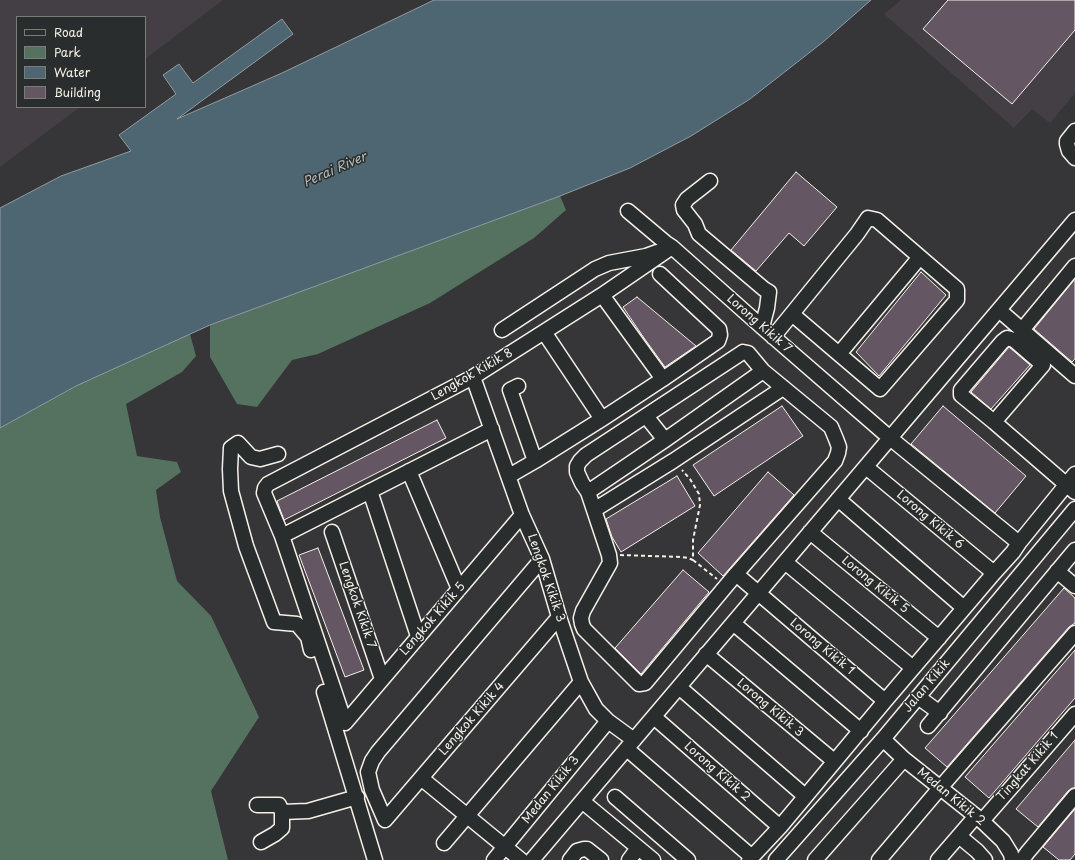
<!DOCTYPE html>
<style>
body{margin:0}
#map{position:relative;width:1075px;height:860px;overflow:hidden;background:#363538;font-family:"Playpen Sans",sans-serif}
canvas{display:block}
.legend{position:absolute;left:16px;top:16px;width:130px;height:92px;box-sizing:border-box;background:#2a2d2e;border:1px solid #7b7b78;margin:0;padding:5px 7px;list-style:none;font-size:12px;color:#f4f1e8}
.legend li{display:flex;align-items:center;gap:8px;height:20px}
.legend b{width:20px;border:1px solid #7b7b78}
</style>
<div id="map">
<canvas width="1075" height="860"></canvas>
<ul class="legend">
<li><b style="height:5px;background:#2a2d2e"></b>Road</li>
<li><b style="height:11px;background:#557160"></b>Park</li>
<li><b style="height:11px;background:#4e6572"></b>Water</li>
<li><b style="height:11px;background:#645662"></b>Building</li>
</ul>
</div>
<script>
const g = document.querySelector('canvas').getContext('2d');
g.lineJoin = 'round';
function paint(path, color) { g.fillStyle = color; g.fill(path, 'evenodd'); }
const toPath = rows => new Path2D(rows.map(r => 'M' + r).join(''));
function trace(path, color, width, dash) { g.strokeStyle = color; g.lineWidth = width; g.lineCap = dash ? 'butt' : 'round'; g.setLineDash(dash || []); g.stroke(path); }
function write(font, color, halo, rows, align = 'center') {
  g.font = font + ' "Playpen Sans",sans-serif'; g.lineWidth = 3; g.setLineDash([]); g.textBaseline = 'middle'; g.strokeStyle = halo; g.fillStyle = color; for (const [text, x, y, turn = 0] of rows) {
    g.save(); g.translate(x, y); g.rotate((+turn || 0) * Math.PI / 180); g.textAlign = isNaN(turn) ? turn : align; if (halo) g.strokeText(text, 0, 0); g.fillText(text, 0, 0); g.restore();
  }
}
paint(toPath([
 [0,0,223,0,145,59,145,17,17,17,17,107,80,107,0,167],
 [901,0,1075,0,1075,93,1050,123,1032,109,1014,128,884,14]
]), '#443f45');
paint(toPath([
 [560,196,566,210,534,238,430,303,318,354,292,360,257,407,237,404,210,357,210,325],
 [190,334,196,356,182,372,126,404,137,456,177,462,181,472,156,490,160,517,177,581,211,616,259,717,211,791,228,860,0,860,0,428,76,386]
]), '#557160');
const water = toPath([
 [434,0,871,0,823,42,750,99,691,136,630,168,560,196,210,325,76,386,0,428,0,208,61,176,131,151,119,135,176,94,163,75,179,64,193,83,282,19,293,34,177,119,282,73,434,0]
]);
paint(water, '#4e6572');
trace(water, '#909da1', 1);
const building = toPath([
 [948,0,1075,0,1075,30,1012,104,923,29,948,0],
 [796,172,837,207,804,246,789,233,756,271,731,250,796,172],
 [921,272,946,295,879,376,856,352,921,272],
 [1075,279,1075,359,1072,362,1034,329,1075,279],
 [637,297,696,346,665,367,644,338,623,307,637,297],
 [1009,347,1030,365,991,409,971,392,1009,347],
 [782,406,803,436,714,496,693,465,782,406],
 [943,406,1026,476,995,513,911,444,943,406],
 [437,420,446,438,284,520,277,501,437,420],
 [768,472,794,495,723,576,698,553,768,472],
 [677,476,695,506,621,552,612,537,606,519,677,476],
 [318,548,364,670,345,677,299,555,318,548],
 [683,570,709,592,641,674,615,648,683,570],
 [1064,588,1075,598,1075,623,1069,627,947,767,925,748,1064,588],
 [1075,650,1075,698,989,798,965,777,1075,650],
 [1075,740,1075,788,1072,788,1068,791,1038,827,1016,809,1075,740],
 [1075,809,1075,854,1070,860,1059,860,1043,847,1075,809]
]);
paint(building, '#645662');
trace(building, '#f4f1e8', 1);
const minor = toPath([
 [1075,131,1067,141,1067,144,1069,151,1075,158],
 [710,181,687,199,683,205,684,210,695,224,699,234,764,289,769,292,767,308,762,327],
 [628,211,666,243,672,247,762,327,890,438,1019,543,1013,552,994,573,885,701,780,827,749,860],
 [602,295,663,379],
 [999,310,1075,376],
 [502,330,595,269,609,263,646,256,657,252],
 [1022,330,1075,266],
 [544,332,602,419],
 [773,337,857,234,868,218,877,220,957,289,957,300,880,389,792,314],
 [743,352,748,353,763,371,831,427,836,439,839,447,838,453,835,461,736,574,645,683,639,684,584,629,582,624,581,618,583,611,610,563,609,555,588,492,582,483,577,472,577,466,580,461,586,455,743,352],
 [839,354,920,257],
 [473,377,522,515,542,559,559,617,581,682,596,709,608,721,634,740],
 [518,386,510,390,535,461],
 [646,416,665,440],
 [994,422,961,395,961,390,1002,342,1007,338,1014,340,1043,365,994,422,1075,492],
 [278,454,260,459,251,457,238,443,231,448,230,469,231,491,246,546,274,622,297,624,308,637,311,650],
 [866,467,994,573],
 [409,471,459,589],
 [509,476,535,461,602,419,663,379,718,341,720,335,719,329,660,274],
 [370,491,418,636],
 [588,492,665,440,763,371],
 [838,499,964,608],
 [594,510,673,461,783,388],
 [332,532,382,679],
 [810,532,939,638],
 [282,536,492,429],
 [1019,543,1075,474],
 [542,559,378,752,372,761,368,772,372,790,385,820,559,617],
 [785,562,913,668],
 [1057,571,1075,586],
 [736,574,885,701],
 [733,623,861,731],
 [706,654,834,761],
 [679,687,805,796],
 [324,692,375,860],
 [918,697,940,713],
 [654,717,780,827],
 [345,723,282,536,264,493,265,488,268,484,473,377,602,295,672,247],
 [345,723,522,515],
 [928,726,1075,550],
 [883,739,904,759,982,821,1003,841,1011,854,1012,860],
 [627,749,752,857],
 [421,778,521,860],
 [615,797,688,860],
 [582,801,653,860],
 [257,805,279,805,282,812,282,828,275,834,261,842],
 [282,812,308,811,357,797],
 [982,821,1075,714],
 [959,836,977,851,985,860],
 [444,843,581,682],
 [494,860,608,721],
 [532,860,1075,220],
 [570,860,577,851,584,849,587,849,601,860],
 [629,860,638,848],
 [776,860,883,739,1075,509],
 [815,860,904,759],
 [879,860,940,788,1075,633],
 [938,860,976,816],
 [1022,860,1027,853,1075,796]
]);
trace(minor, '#f4f1e8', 17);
trace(toPath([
 [620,555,682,557,688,558,693,560,693,540,700,505,699,494,690,479,682,470],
 [693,560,717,579]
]), '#f4f1e8', 2, [4, 3]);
trace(minor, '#2a2d2e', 14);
write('12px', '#f4f1e8', '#2a2d2e', [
 ["Lorong Kikik 7",759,324,41],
 ["Lengkok Kikik 8",472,375,-30],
 ["Lorong Kikik 6",930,520,40],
 ["Lengkok Kikik 3",546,578,71],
 ["Lorong Kikik 5",875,585,39],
 ["Lengkok Kikik 7",357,605,71],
 ["Lengkok Kikik 5",433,619,-49],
 ["Lorong Kikik 1",822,647,40],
 ["Jalan Kikik",927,686,-50],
 ["Lorong Kikik 3",770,708,40],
 ["Lengkok Kikik 4",472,719,-49],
 ["Tingkat Kikik 1",1028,767,-49],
 ["Lorong Kikik 2",717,772,41],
 ["Medan Kikik 3",551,790,-51],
 ["Medan Kikik 2",951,797,39]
]);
write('italic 13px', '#b2b9b9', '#2a2d2e', [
 ["Perai River",335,170,-24]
]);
</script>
